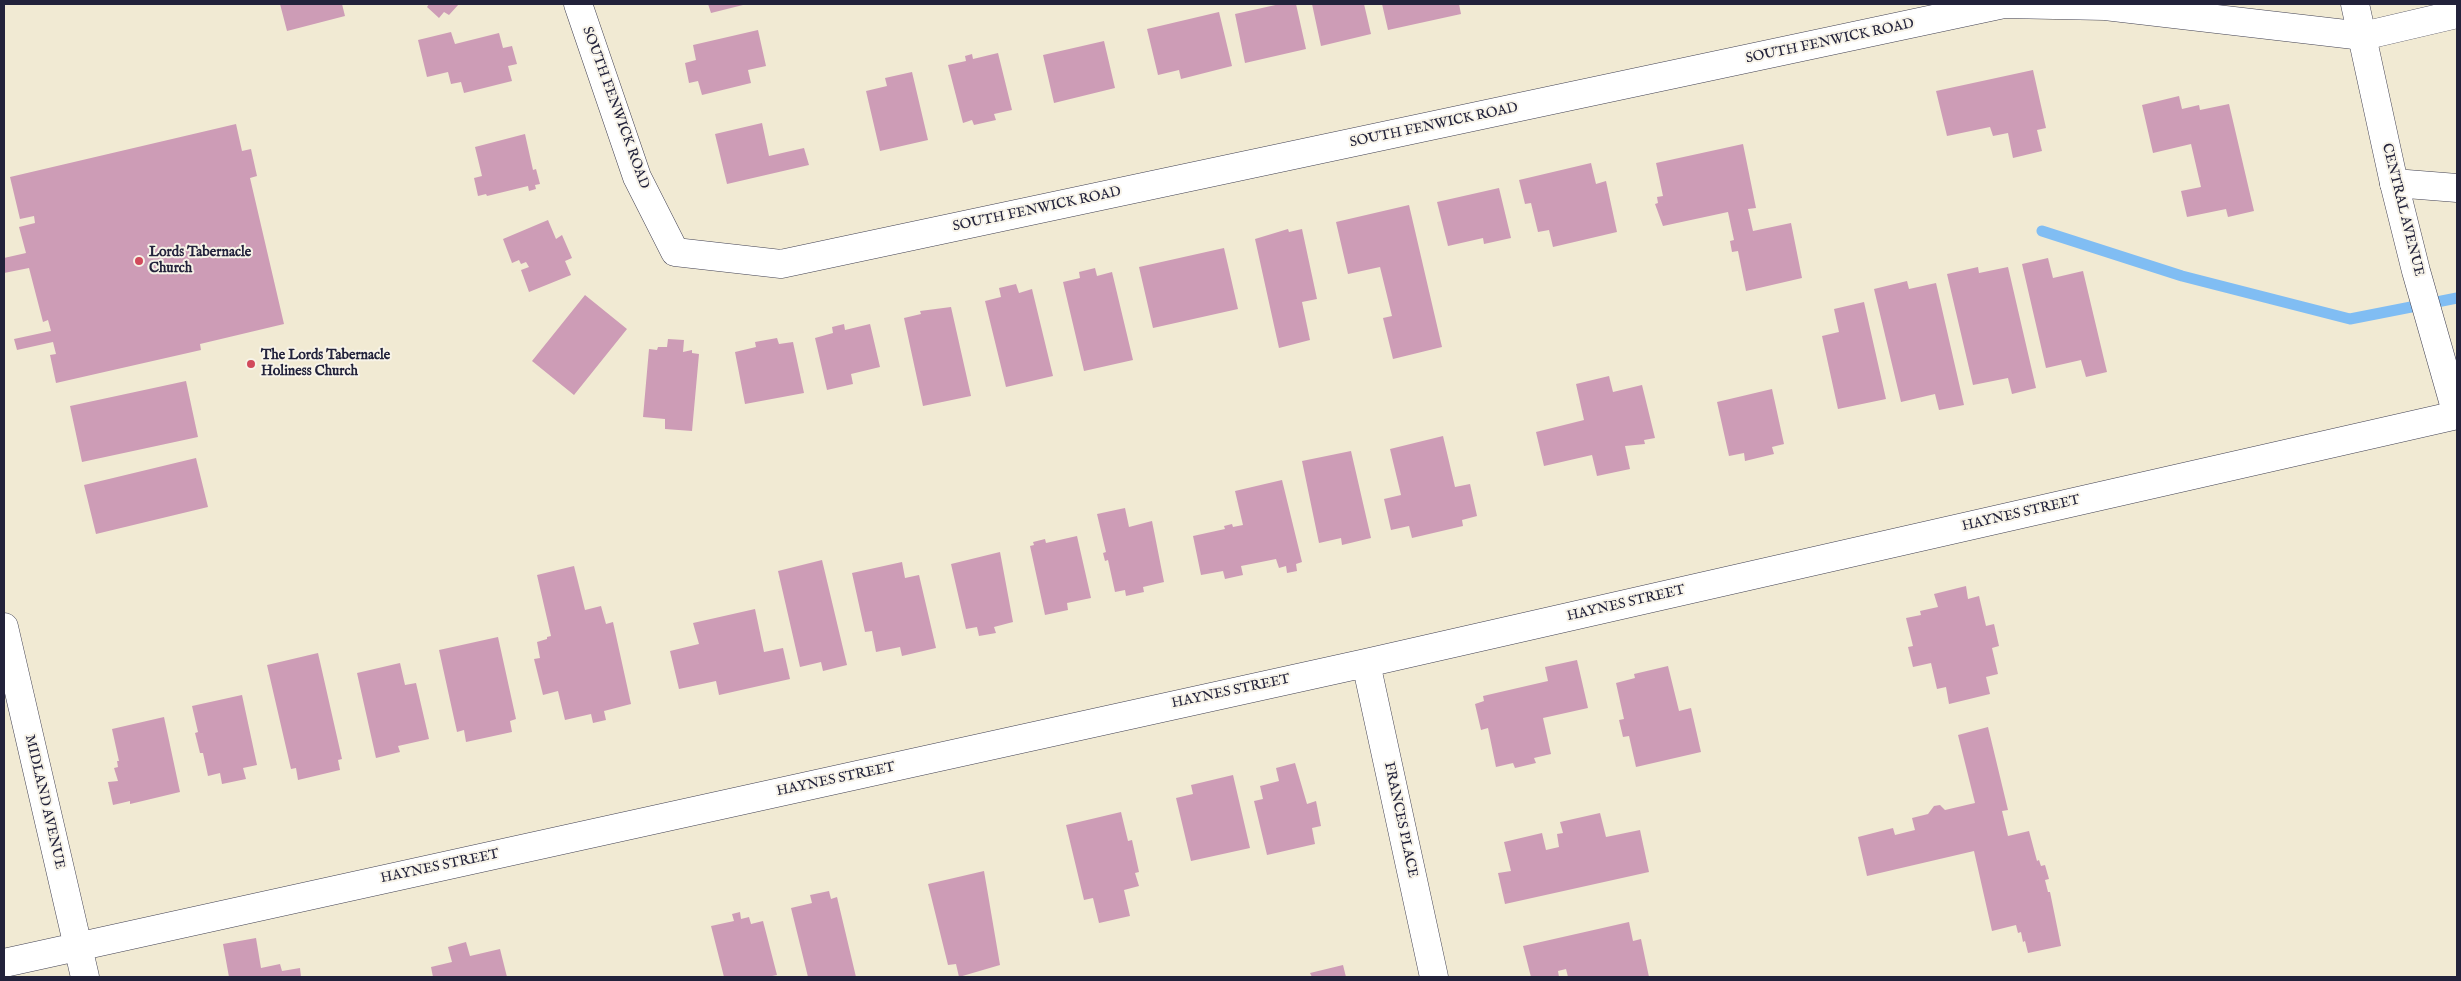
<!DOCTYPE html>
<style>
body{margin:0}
#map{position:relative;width:2461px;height:981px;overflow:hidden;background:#f1ead3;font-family:"IM FELL English",serif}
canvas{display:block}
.frame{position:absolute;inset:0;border:5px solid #22223b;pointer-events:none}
</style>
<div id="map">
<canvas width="2461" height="981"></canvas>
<div class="frame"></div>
</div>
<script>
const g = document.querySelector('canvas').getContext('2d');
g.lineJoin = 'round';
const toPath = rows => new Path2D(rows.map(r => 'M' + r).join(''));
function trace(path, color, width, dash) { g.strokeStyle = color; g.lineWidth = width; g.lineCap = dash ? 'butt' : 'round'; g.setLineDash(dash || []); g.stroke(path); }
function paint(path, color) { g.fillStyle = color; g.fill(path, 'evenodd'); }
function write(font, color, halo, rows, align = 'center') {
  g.font = font + ' "IM FELL English",serif'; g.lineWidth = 4; g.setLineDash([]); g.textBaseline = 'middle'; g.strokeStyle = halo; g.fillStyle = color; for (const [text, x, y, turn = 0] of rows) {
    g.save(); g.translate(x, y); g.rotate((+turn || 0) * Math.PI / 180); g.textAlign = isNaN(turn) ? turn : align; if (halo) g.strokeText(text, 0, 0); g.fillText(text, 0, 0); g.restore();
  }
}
trace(toPath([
 [2042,231,2182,276,2350,319,2457,298]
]), '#80bdf3', 11);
paint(toPath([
 [280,4,342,4,345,16,287,31],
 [429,4,459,4,449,15,444,12,439,18,427,7],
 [708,4,747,4,711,13],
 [1280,4,1296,4,1306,49,1245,63,1235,14],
 [1312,4,1364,4,1371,34,1321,46],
 [1382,4,1459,4,1461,14,1388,30],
 [1219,12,1232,66,1181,79,1179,70,1158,75,1147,29],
 [758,30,766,66,748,70,751,83,702,95,698,81,689,83,685,63,696,60,693,45],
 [451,32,455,44,499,33,503,48,512,46,517,64,508,66,512,81,464,93,461,82,451,84,448,72,427,77,418,40],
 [1104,41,1115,88,1054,103,1043,55],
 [998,53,1012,110,994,114,996,120,974,125,972,120,963,123,948,65,966,61,965,56,972,54,973,59],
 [2033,70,2046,128,2037,130,2042,151,2013,158,2008,133,1993,136,1990,127,1947,136,1936,91],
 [912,72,928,140,880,151,866,91,887,86,885,78],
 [2179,96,2182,109,2199,105,2200,110,2229,104,2254,211,2228,217,2226,209,2187,217,2181,191,2201,187,2191,144,2153,153,2142,105],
 [762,123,769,156,804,148,809,165,727,184,715,134],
 [236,124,242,151,251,149,257,176,250,178,284,324,200,344,201,350,56,383,50,355,56,354,53,342,17,350,14,339,51,331,48,320,43,322,29,268,4,273,4,258,26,253,19,227,35,223,34,216,20,219,10,177],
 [525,134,533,170,536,169,540,184,535,185,536,189,529,191,528,186,487,196,486,194,478,196,474,178,482,176,475,147],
 [1743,144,1756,208,1748,209,1753,231,1791,223,1802,278,1746,291,1738,251,1732,252,1730,241,1734,240,1728,212,1663,226,1655,204,1658,203,1657,197,1663,196,1656,163],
 [1591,163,1596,184,1606,181,1617,232,1553,247,1549,230,1538,232,1531,203,1525,204,1519,180],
 [1499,188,1511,238,1484,244,1483,238,1448,246,1437,202],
 [1409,205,1442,347,1393,359,1383,318,1392,316,1380,267,1348,274,1336,222],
 [548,220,556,239,562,235,572,258,565,261,571,275,529,292,521,270,529,267,526,262,521,264,519,260,512,263,503,239],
 [1288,229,1289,232,1302,229,1317,299,1302,302,1310,340,1279,348,1255,239],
 [1224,248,1238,309,1153,328,1139,267],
 [2048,258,2053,278,2083,271,2107,372,2086,377,2081,360,2046,368,2022,264],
 [1978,267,1979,273,2008,267,2036,388,2012,394,2008,378,1973,385,1947,274],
 [1095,268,1097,276,1112,272,1133,360,1084,371,1063,282,1080,278,1079,272],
 [1907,281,1909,289,1936,283,1964,405,1939,410,1935,394,1901,402,1874,289],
 [1016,284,1019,293,1032,289,1053,376,1006,387,985,301,1001,297,999,288],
 [585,295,627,329,574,395,532,361],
 [1864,302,1886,399,1838,409,1822,336,1839,332,1834,309],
 [951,307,971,396,923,406,904,318,921,314,920,311],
 [844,324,845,330,870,324,880,367,851,374,853,384,827,390,815,338,833,333,832,327],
 [777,338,779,344,793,342,804,393,745,404,735,352,756,347,755,342],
 [668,339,684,340,683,352,692,350,692,353,699,354,692,431,665,429,665,419,643,417,649,349,657,350,658,347,667,347],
 [1609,376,1613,392,1642,385,1655,438,1644,440,1645,444,1625,446,1630,469,1597,476,1592,455,1544,466,1536,432,1584,420,1576,384],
 [186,381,198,437,82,462,70,406],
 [1772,389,1784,444,1772,447,1774,454,1745,461,1744,453,1729,456,1717,402],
 [1443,436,1455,487,1470,484,1477,516,1462,520,1463,526,1412,538,1409,526,1391,530,1384,499,1401,495,1390,449],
 [1351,451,1371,538,1342,545,1341,538,1319,543,1302,461],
 [196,458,208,507,96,534,84,485],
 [1282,480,1302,562,1296,564,1297,571,1287,573,1286,566,1279,568,1276,559,1241,566,1243,575,1225,579,1223,571,1201,575,1193,536,1225,529,1224,526,1232,524,1233,527,1243,525,1235,491],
 [1125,508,1129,527,1152,521,1164,582,1143,587,1144,592,1126,596,1125,590,1115,592,1108,560,1105,561,1103,553,1106,552,1097,514],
 [1077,536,1091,598,1067,603,1068,610,1045,615,1030,546,1034,545,1033,542,1045,539,1046,543],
 [1000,552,1013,622,994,627,996,633,979,636,977,627,966,629,951,564],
 [822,560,847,665,823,671,821,662,800,667,778,571],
 [902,562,905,578,919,575,936,648,902,656,900,647,876,652,872,631,865,632,852,573],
 [574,566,585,610,601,606,606,624,613,622,631,704,604,711,606,720,593,723,591,714,565,720,558,691,543,695,534,659,540,658,537,642,547,639,547,637,551,636,537,575],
 [1966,586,1968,599,1979,596,1986,626,1994,624,1999,646,1992,648,1998,674,1986,677,1990,694,1949,704,1946,687,1937,689,1931,663,1913,667,1908,647,1913,646,1906,618,1921,615,1920,611,1938,607,1934,594],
 [755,609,764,652,783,648,790,679,719,695,716,681,679,689,670,651,699,644,693,623],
 [498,637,516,719,510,721,512,732,466,742,464,730,457,732,439,650],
 [318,653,342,759,338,760,340,770,298,780,296,768,291,769,267,665],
 [1577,660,1588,708,1543,718,1551,754,1534,758,1536,763,1515,768,1513,763,1496,767,1488,728,1481,730,1475,704,1484,701,1483,696,1548,681,1545,667],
 [400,663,405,685,416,683,429,739,398,746,400,752,376,758,357,673],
 [1668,666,1679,711,1691,708,1701,752,1636,767,1629,736,1623,737,1619,720,1624,719,1616,683,1635,678,1634,674],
 [242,695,257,765,243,768,246,779,222,784,220,773,208,776,203,753,200,753,195,733,198,732,192,706],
 [164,717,180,792,130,804,130,801,113,805,108,782,118,781,114,768,118,767,117,761,119,761,112,729],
 [1988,727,2008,810,2002,811,2008,836,2029,831,2037,861,2039,860,2041,866,2045,865,2049,879,2045,880,2048,892,2050,892,2061,946,2028,953,2025,941,2023,942,2021,932,2018,933,2016,925,1992,931,1974,851,1867,876,1858,837,1893,828,1895,835,1915,830,1912,818,1928,814,1934,806,1940,805,1945,810,1975,803,1958,735],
 [1295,763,1307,804,1316,801,1321,826,1312,828,1315,844,1267,855,1254,801,1263,799,1260,786,1279,781,1276,768],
 [1233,775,1250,848,1191,861,1176,798,1193,794,1191,785],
 [1121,812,1128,841,1132,840,1139,872,1135,873,1139,886,1124,890,1130,916,1099,923,1093,898,1084,900,1066,825],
 [1600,813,1606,837,1640,830,1649,872,1505,904,1498,873,1511,871,1504,842,1542,833,1546,850,1559,847,1557,834,1563,833,1560,822],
 [984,871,1000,965,959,977,956,964,948,965,928,884],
 [829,891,831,899,837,897,856,977,808,977,791,908,812,903,810,895],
 [740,912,741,919,749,917,751,924,763,921,777,975,767,977,724,977,711,926,734,921,732,914],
 [1629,922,1633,941,1641,939,1649,977,1568,977,1566,969,1558,971,1559,977,1531,977,1523,946],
 [256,938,261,968,280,964,282,971,300,968,301,977,229,977,223,944],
 [466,942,470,956,500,949,507,977,433,977,431,967,452,962,448,947],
 [1343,965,1346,977,1312,977,1310,973]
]), '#cd9cb6');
const minor = toPath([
 [578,4,637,177,675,252,781,264,2004,4,2105,6,2363,36,2457,14],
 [2394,183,2457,188],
 [4,627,85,977],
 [1366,663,1434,977],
 [4,963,1366,663,2457,415]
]);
const major = toPath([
 [2355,4,2394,183,2416,271,2457,415]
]);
trace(minor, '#414052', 29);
trace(major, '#414052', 29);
trace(minor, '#fff', 28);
trace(major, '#fff', 28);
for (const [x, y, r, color] of [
 [139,261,5,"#d1495b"],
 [251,364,5,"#d1495b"]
]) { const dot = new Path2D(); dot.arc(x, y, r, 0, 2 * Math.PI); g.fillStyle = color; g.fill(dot); trace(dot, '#f7f3e8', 2); }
write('14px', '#22223b', '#f7f3e8', [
 ["SOUTH FENWICK ROAD",1830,42,-12],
 ["SOUTH FENWICK ROAD",615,108,70],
 ["SOUTH FENWICK ROAD",1434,126,-12],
 ["SOUTH FENWICK ROAD",1037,210,-12],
 ["CENTRAL AVENUE",2402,210,76],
 ["HAYNES STREET",2021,514,-13],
 ["HAYNES STREET",1626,604,-13],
 ["HAYNES STREET",1231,692,-12],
 ["HAYNES STREET",836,780,-12],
 ["MIDLAND AVENUE",44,802,77],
 ["FRANCES PLACE",1400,820,78],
 ["HAYNES STREET",440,867,-12]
]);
write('bold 14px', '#22223b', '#f7f3e8', [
 ["Lords Tabernacle",149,253],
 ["Church",149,269],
 ["The Lords Tabernacle",261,356],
 ["Holiness Church",261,372]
], 'left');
</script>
